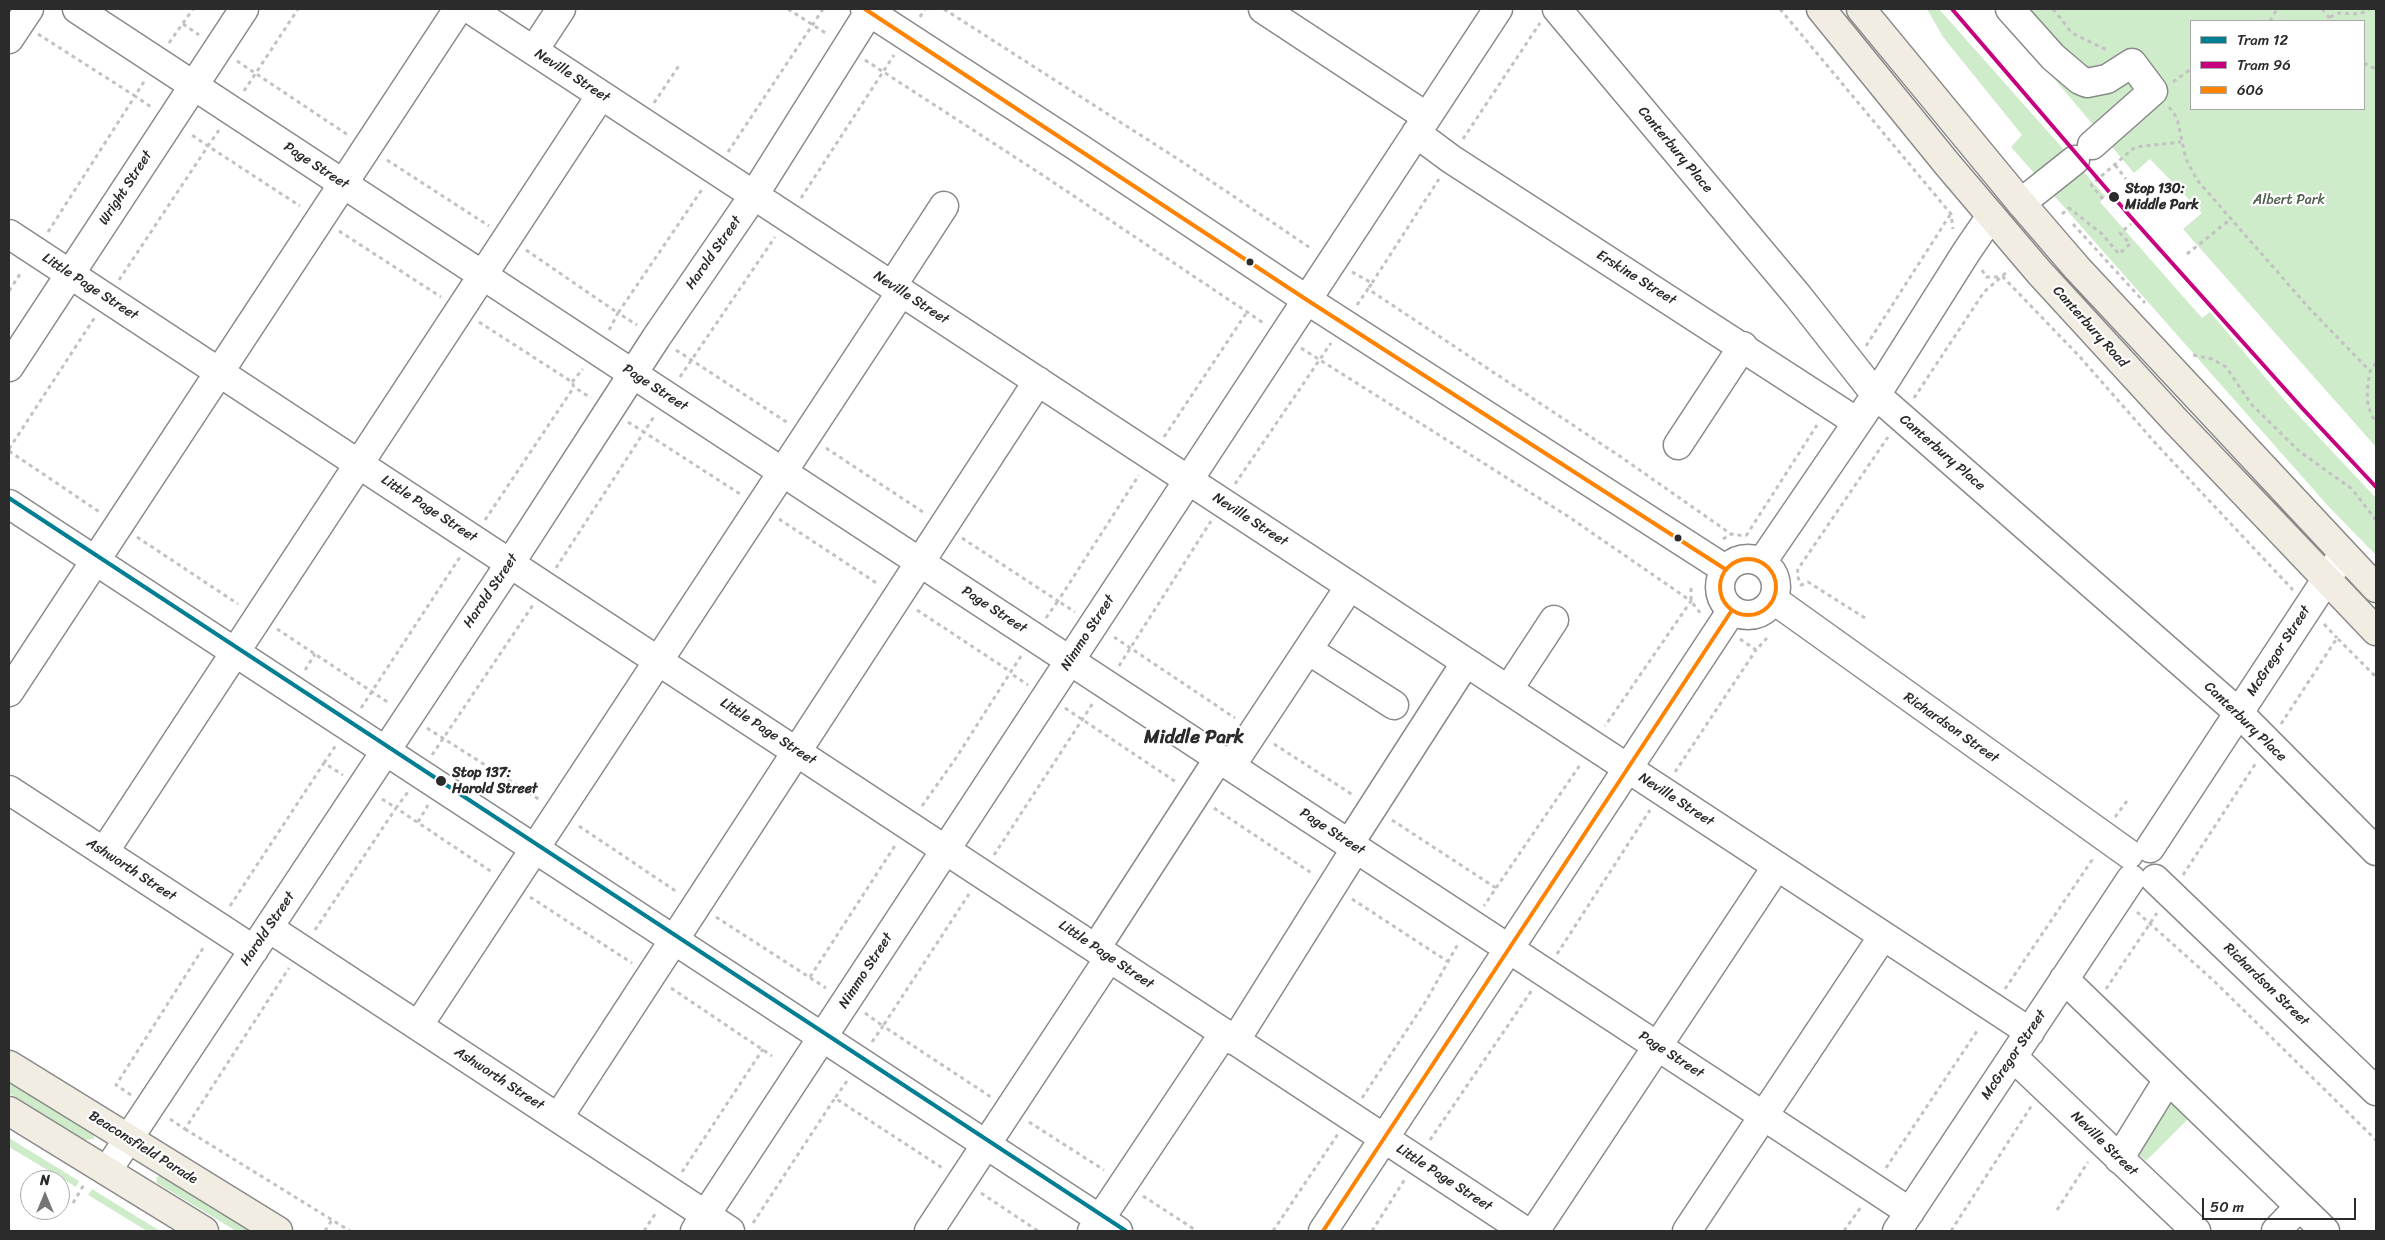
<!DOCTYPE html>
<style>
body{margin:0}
#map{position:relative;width:2385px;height:1240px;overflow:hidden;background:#fff;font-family:Sriracha,sans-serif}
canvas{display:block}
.frame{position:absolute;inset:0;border:10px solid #2b2b2b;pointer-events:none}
.legend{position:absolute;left:2190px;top:20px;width:175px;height:90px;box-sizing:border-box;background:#fff;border:1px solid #aaa;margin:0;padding:6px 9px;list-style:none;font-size:15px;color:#2b2b2b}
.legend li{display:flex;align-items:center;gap:10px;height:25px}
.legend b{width:25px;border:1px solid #aaa}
.north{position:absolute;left:20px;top:1170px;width:50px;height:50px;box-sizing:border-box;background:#fff;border:1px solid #aaa;border-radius:50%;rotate:0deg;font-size:14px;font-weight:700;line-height:20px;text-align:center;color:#2b2b2b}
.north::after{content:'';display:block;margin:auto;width:18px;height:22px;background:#757575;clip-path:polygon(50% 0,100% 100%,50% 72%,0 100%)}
.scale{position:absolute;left:2202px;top:1198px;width:154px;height:22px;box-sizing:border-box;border:2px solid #2b2b2b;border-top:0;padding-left:6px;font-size:15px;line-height:18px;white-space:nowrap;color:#2b2b2b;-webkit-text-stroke:4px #fff;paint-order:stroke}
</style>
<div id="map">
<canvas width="2385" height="1240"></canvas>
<div class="frame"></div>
<ul class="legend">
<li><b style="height:6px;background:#007e92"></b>Tram 12</li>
<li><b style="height:6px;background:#c6007e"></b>Tram 96</li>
<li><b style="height:6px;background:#ff8200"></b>606</li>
</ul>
<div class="north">N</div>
<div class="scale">50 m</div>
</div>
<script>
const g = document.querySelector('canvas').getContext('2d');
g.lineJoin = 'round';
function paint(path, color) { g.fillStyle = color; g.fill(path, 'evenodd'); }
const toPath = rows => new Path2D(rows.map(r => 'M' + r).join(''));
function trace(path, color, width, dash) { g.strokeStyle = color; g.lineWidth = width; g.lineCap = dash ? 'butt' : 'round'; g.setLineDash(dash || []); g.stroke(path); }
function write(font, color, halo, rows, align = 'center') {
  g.font = font + ' Sriracha,sans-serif'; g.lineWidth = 4.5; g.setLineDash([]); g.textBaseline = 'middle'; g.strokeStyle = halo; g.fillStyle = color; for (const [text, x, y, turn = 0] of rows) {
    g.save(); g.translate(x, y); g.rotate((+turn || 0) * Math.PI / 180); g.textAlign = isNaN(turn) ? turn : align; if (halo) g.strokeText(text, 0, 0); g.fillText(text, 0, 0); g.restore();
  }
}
paint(toPath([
 [1927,9,1939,9,2105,196,2100,202,2202,318,2210,312,2286,402,2376,498,2376,555,2329,507,2011,147,2022,135,1943,37],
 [1995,9,2376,9,2376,447,2183,229,2202,213,2150,159,2134,173],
 [2191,21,2364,21,2364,109,2191,109],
 [9,1080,94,1132,94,1139,85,1140,9,1093],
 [2166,1090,2191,1116,2146,1161,2132,1148],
 [9,1138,79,1181,76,1187,9,1147],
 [161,1174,256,1231,236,1231,157,1183,156,1178],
 [92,1189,160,1231,147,1231,88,1195]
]), '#cfecca');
const minor = toPath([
 [77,9,1910,1212],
 [470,9,2030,1032],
 [865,9,1079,148,1307,300,1725,569],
 [1263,9,1427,117],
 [1557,9,1798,296,1876,395,2239,713,2376,851],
 [2010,9,2053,57,2080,80,2087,83,2107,79,2132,63,2153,91,2092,145],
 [9,39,29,9],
 [534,50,561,9],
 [1416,133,1451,159,1857,422],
 [2021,203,2075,160],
 [9,234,1525,1231],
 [892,286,944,206],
 [9,367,244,9],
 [1678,445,1743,346],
 [9,504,1118,1231],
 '1720 587a28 28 0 1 1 56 0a28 28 0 1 1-56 0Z',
 [1762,562,1876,395,1967,251,1991,216],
 [1774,600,2129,854],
 [1308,650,1394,705],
 [1508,690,1554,620],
 [9,692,458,9],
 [1231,766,1350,586],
 [9,790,254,950],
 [1349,844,1466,662],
 [2150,848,2343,554],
 [104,852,601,95],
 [2155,879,2376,1091],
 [269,928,730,1231],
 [1096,948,1219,758],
 [2064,979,2325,1231],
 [418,1026,901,292],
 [1235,1041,1356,848],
 [2013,1057,2196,1231],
 [558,1118,1038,381],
 [2119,1159,2167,1081],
 [107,1171,511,562,656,338,754,195,871,9],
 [695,1231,1498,9],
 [929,1231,1109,958],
 [1092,1231,1224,1033],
 [1323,1231,1732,610],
 [1535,1231,1777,866],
 [1687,1231,1883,936],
 [1897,1231,2131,879],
 [2276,1231,2299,1207]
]);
const major = toPath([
 [1821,9,1948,165,2039,272,2173,418,2376,631],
 [1861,9,2021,203,2077,268,2376,588],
 [9,1065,278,1231],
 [9,1111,204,1231]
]);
trace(minor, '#8a8a8a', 31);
trace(major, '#8a8a8a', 31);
trace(toPath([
 [788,9,827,34],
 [944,9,1184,163,1312,249],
 [1780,9,1951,214,1953,229],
 [2053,9,2072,33,2109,51],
 [2322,9,2332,21],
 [920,17,925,9],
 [2330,17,2339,13,2360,14,2369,9],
 [2270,21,2277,9],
 [183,24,199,35],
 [38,34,135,96,145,80],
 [169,43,193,9],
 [865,60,1044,176,1265,324],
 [237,61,348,135],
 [2364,63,2376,69],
 [2173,82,2191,69],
 [244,91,298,9],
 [654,103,680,64],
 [2169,107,2177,118,2186,159,2197,180,2309,308,2370,371],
 [219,130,208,146,300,206],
 [1463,139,1540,23],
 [728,152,823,9],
 [387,160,489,226],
 [2115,165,2126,179],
 [801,198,894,55],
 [2103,199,2091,185,2135,147,2181,142],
 [2062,214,2069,208,2102,234,2119,254,2130,244,2120,233,2131,224],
 [2073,224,2145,303],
 [339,231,441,297],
 [48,232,135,96,151,107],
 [526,250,618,313,703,188],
 [2187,254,2232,218],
 [1982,270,1986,277,2003,277,2080,357,2158,446,2293,590],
 [1352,272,1372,283,1368,289],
 [119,280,208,146,189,133],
 [1372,283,1439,179],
 [9,291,22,271],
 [1357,305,1368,289,1621,457,1731,534],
 [479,322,572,382,574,387,591,398],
 [609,330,618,313,637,325],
 [1866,346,1950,215],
 [1301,348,1569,517,1691,601,1605,726],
 [676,350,788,423],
 [2193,355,2212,359,2226,367,2252,405,2299,451,2352,489,2376,520],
 [2376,363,2370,371,2367,391,2368,406,2376,424],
 [680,377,775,237],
 [572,382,583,369],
 [1914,398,1984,292,2008,271],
 [628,422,644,432,655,415],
 [1164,437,1247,312],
 [826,448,926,514],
 [9,449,95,317],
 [9,451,101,513],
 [1235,484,1331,343],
 [779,519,878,584],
 [485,520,574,387],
 [1746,536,1817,425],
 [137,537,238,604],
 [962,538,1058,601,1139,475],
 [1723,539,1731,534,1746,536],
 [556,568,644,432,740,494],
 [1691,588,1691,601,1701,614],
 [917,610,1011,672],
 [1046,618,1058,601,1075,612],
 [1865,618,1808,582,1801,585,1797,575,1798,569,1888,437],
 [2324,624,2337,638],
 [277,629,389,703],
 [1114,637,1235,718],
 [1740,639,1756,650,1767,638],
 [1021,656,1010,673,1028,685],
 [1119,666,1211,521],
 [305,670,315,654],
 [361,708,460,557],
 [1065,708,1176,782],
 [2281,724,2337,638,2376,677],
 [427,728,540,800],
 [1274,744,1353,795],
 [432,755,533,605],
 [324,763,336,745],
 [1675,772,1756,650],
 [382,799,396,808,408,792],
 [922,806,956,758,1010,673],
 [1214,808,1313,874],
 [2115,817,2127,801],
 [1392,820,1496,888,1484,906],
 [418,822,428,805],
 [579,826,677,892],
 [994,855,1093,703],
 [2183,875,2256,763],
 [1496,888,1580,765],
 [530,897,632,963],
 [1352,899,1447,961],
 [230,906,324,763,343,775],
 [2137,912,2213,980,2376,1140],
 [716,917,826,988],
 [315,930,396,808,492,872],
 [1557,954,1650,810],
 [810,977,896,844],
 [671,988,772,1056],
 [2005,989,2092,860,2092,857],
 [2106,989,2157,913],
 [865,1013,883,1026,969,894],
 [872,1042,883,1026,991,1097],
 [847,1081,835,1098,944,1169],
 [131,1095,116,1085,205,945],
 [1362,1098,1426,1001,1458,944],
 [170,1119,185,1129,289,968],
 [1029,1122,1104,1170],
 [185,1129,350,1231],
 [1430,1140,1532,990],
 [1886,1168,1979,1028],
 [682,1172,763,1049],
 [981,1193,1038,1231],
 [1143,1196,1197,1231],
 [73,1203,85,1183],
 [2057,1210,2088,1162],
 [753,1223,835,1098],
 [325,1231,332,1220],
 [644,1231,657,1211],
 [1273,1231,1338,1134],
 [1372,1231,1405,1179],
 [1844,1231,1861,1207],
 [1951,1231,2032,1105]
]), '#c2c2c2', 3, [4, 4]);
trace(minor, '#fff', 28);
trace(major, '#f1ede2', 28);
trace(toPath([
 [865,9,1307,300,1725,569],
 '1720 587a28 28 0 1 1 56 0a28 28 0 1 1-56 0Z',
 [1323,1231,1732,610]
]), '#ff8200', 4);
trace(toPath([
 [9,498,1126,1231]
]), '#007e92', 4);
trace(toPath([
 [1952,9,2129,215,2302,408,2376,487]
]), '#c6007e', 4);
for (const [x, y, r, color] of [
 [2114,197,6,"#2b2b2b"],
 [1250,262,4.5,"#2b2b2b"],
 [1678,538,4.5,"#2b2b2b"],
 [441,781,6,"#2b2b2b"]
]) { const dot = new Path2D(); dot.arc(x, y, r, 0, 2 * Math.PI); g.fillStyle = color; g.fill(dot); trace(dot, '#fff', 2); }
write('14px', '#2b2b2b', '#fff', [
 ["Neville Street",572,76,33],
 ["Canterbury Place",1675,150,50],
 ["Page Street",316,166,33],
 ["Wright Street",126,188,-57],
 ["Harold Street",714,253,-55],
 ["Erskine Street",1636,278,32],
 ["Little Page Street",90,287,33],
 ["Neville Street",911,298,33],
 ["Canterbury Road",2090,327,48],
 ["Page Street",655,388,33],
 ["Canterbury Place",1942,453,41],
 ["Little Page Street",429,509,33],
 ["Neville Street",1250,520,33],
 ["Harold Street",491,591,-56],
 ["Page Street",994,610,33],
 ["Nimmo Street",1088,633,-57],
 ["McGregor Street",2279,651,-57],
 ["Canterbury Place",2245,722,44],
 ["Richardson Street",1951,728,35],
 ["Little Page Street",768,732,33],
 ["Neville Street",1676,800,33],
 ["Page Street",1332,832,33],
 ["Ashworth Street",131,870,33],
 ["Harold Street",268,929,-56],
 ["Little Page Street",1106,955,34],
 ["Nimmo Street",866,971,-57],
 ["Richardson Street",2266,985,44],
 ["Page Street",1671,1055,33],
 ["McGregor Street",2014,1055,-56],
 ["Ashworth Street",499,1079,33],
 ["Neville Street",2104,1144,44],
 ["Beaconsfield Parade",143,1148,32],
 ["Little Page Street",1444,1178,33]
]);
write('bold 14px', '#2b2b2b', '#fff', [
 ["Stop 130:",2125,189],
 ["Middle Park",2125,205],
 ["Stop 137:",452,773],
 ["Harold Street",452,789]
], 'left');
write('14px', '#50604e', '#fff', [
 ["Albert Park",2289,200]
]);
write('bold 19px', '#2b2b2b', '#fff', [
 ["Middle Park",1194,738]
]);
</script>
